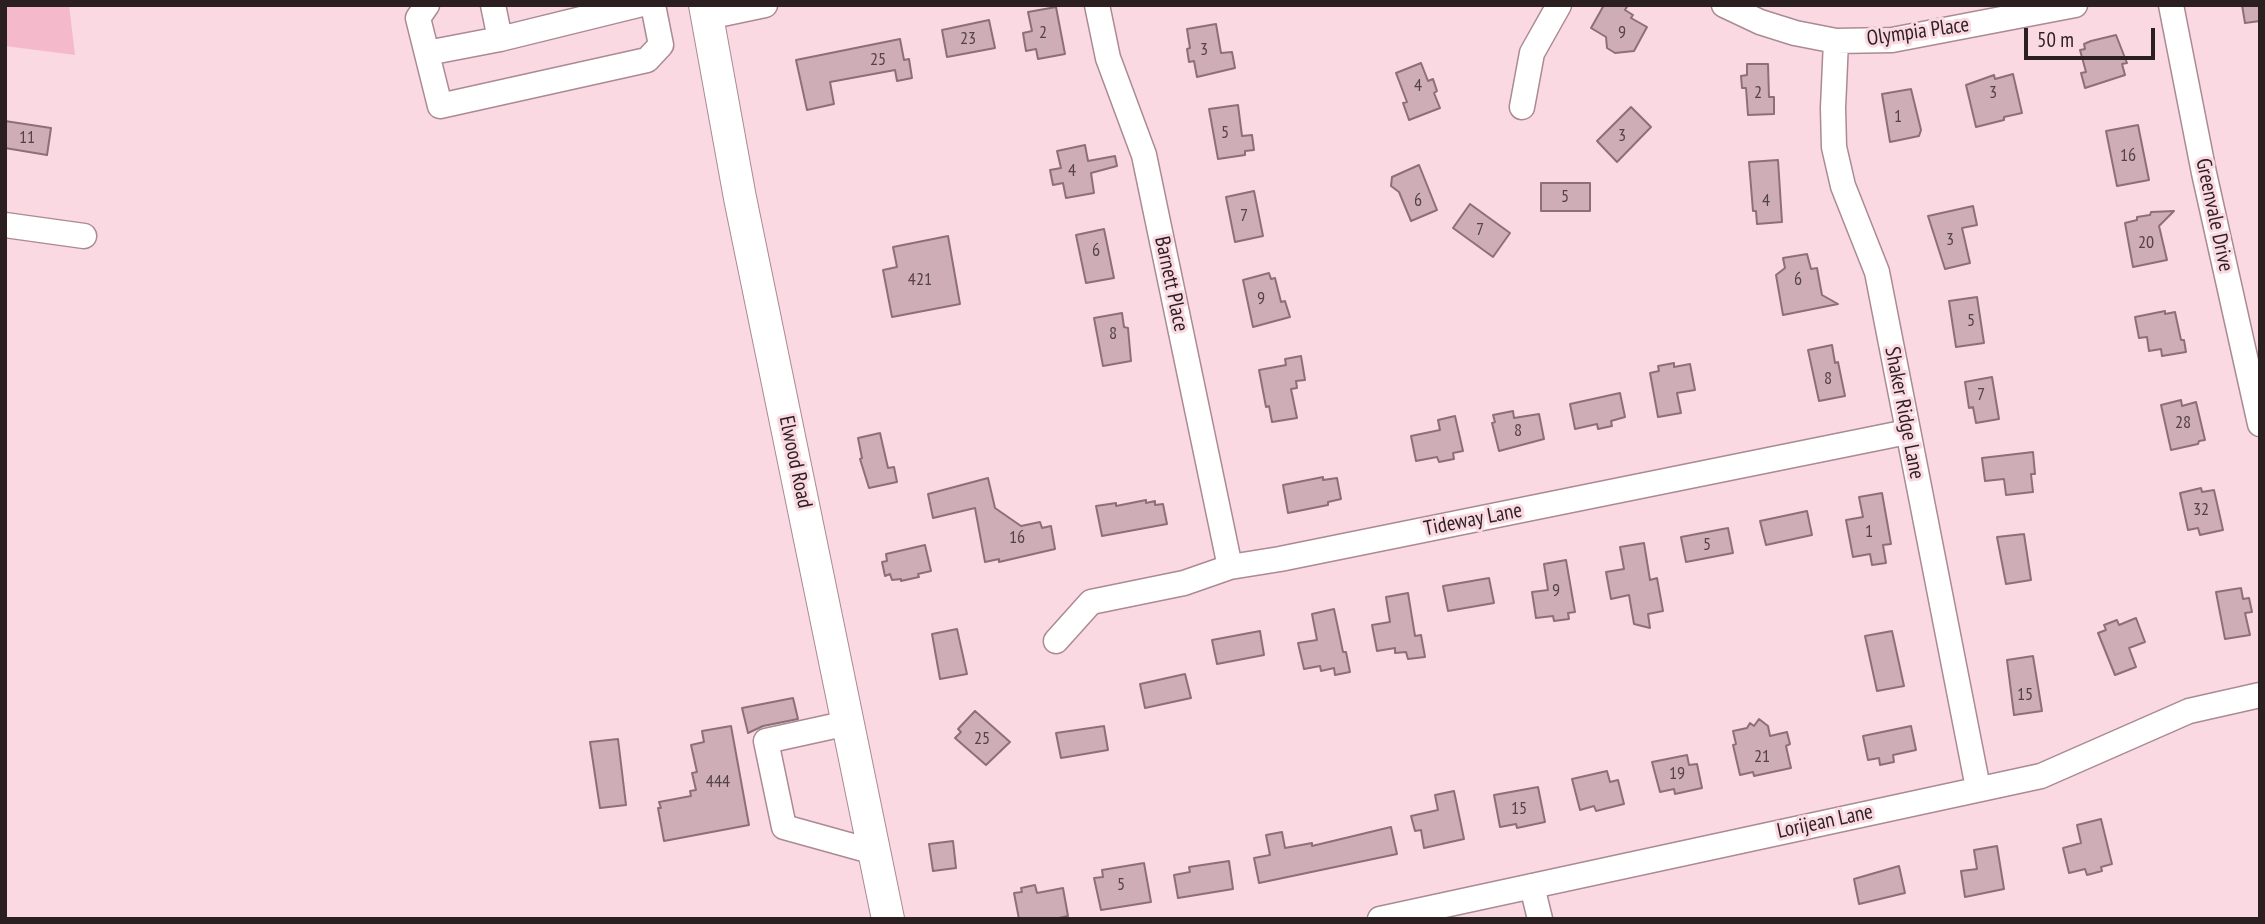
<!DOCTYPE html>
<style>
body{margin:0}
#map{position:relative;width:2265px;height:924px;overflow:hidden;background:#fbd9e2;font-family:"PT Sans Narrow",sans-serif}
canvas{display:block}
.frame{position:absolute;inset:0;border:7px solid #2b1f22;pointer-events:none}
.scale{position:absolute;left:2024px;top:28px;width:131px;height:32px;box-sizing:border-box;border:4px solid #2b1f22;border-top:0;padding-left:9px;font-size:21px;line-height:24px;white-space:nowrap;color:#2b1f22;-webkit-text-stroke:5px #fbd9e2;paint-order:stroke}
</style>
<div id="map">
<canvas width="2265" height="924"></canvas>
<div class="frame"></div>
<div class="scale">50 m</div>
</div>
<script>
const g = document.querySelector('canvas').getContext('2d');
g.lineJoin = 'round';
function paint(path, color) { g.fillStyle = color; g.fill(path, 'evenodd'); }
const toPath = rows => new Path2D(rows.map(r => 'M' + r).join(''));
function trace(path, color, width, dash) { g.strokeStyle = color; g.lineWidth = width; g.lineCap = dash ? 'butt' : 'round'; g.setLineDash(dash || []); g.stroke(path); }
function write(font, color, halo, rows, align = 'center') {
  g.font = font + ' "PT Sans Narrow",sans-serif'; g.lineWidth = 6; g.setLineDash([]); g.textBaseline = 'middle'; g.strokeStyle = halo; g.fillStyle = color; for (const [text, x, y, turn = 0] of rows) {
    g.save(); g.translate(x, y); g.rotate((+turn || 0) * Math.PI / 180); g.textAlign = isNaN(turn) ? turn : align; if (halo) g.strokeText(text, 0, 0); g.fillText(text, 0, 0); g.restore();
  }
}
paint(toPath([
 [5,5,69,5,75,55,5,46]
]), '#f4b9ca');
const building = toPath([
 [1604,5,1628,5,1625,10,1633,15,1631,18,1647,27,1634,51,1615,53,1607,48,1606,37,1591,28,1604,5],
 [2242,5,2260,5,2260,21,2245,23,2242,5],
 [1056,7,1065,54,1038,59,1036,49,1026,51,1023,33,1032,31,1028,12,1056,7],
 [989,20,995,48,947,57,942,30,989,20],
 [1216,24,1221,53,1232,52,1235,68,1197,77,1194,61,1189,62,1187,49,1190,48,1187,29,1216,24],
 [2116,35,2127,63,2122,64,2125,75,2085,88,2081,73,2086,72,2080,50,2085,49,2084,44,2091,41,2116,35],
 [900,39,904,60,909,59,912,78,897,81,895,70,830,82,834,104,807,110,796,60,900,39],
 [1421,63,1428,81,1433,79,1437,91,1434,93,1440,108,1409,120,1403,103,1407,102,1396,73,1421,63],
 [1747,64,1768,64,1769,97,1774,97,1774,114,1748,115,1746,88,1742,88,1741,76,1747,75,1747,64],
 [2013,74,2022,113,2004,117,2004,120,1976,127,1966,85,1994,75,1995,79,2013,74],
 [1911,89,1921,130,1919,136,1890,142,1882,94,1911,89],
 [1238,105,1242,136,1252,135,1254,150,1245,151,1245,155,1218,159,1209,109,1238,105],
 [1631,107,1651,127,1617,162,1597,141,1631,107],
 [5,121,51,128,47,155,5,148,5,121],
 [2138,125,2149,180,2117,186,2106,131,2138,125],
 [1085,145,1088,161,1115,156,1117,166,1091,173,1094,193,1066,198,1063,183,1053,185,1050,170,1061,168,1057,151,1085,145],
 [1778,160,1782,222,1757,224,1756,211,1753,211,1749,162,1778,160],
 [1419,165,1437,210,1411,221,1399,192,1391,186,1392,177,1419,165],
 [1541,183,1590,183,1590,211,1541,211,1541,183],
 [1254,191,1263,236,1235,242,1226,197,1254,191],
 [1470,204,1510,233,1493,257,1453,228,1470,204],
 [1973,206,1977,225,1962,228,1970,263,1945,269,1928,216,1973,206],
 [2174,211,2159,226,2167,260,2133,267,2125,223,2137,220,2137,217,2150,215,2151,212,2174,211],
 [1104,229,1114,278,1086,283,1076,235,1104,229],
 [948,236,960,304,892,317,883,270,897,267,893,247,948,236],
 [1807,254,1811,269,1817,268,1822,295,1838,304,1783,315,1776,275,1785,268,1783,258,1807,254],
 [1269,273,1271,279,1275,278,1281,302,1285,301,1290,317,1253,327,1243,280,1269,273],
 [1977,297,1984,343,1956,347,1949,301,1977,297],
 [2165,311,2165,314,2175,312,2181,340,2184,340,2186,352,2162,356,2161,349,2149,351,2147,337,2139,338,2135,317,2165,311],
 [1122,313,1124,327,1128,328,1131,361,1103,366,1094,318,1122,313],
 [1832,345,1835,363,1838,362,1845,396,1819,401,1808,350,1832,345],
 [1301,356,1305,380,1296,381,1297,388,1291,389,1297,418,1272,422,1269,406,1266,407,1259,370,1286,365,1285,359,1301,356],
 [1674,363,1674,367,1690,364,1695,390,1677,393,1681,413,1658,417,1650,373,1659,371,1658,366,1674,363],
 [1992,377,1999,419,1976,423,1973,407,1969,408,1965,382,1992,377],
 [1620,393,1625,417,1611,421,1612,426,1598,429,1597,424,1575,429,1570,404,1620,393],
 [2181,400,2182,406,2196,402,2205,440,2199,441,2198,444,2171,450,2161,405,2181,400],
 [1513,411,1514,418,1539,414,1544,439,1499,451,1492,423,1495,422,1493,415,1513,411],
 [1455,416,1463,451,1453,453,1454,459,1439,462,1437,457,1416,461,1411,436,1440,430,1438,420,1455,416],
 [880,433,888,468,894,467,897,482,869,488,860,459,862,458,858,438,880,433],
 [2033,452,2035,474,2031,474,2033,492,2006,495,2004,479,1985,481,1982,458,2033,452],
 [1323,477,1323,480,1337,478,1341,499,1328,502,1328,505,1288,513,1283,485,1323,477],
 [988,478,995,508,1021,526,1040,522,1042,528,1051,526,1055,549,999,562,999,559,985,562,975,508,933,518,928,494,988,478],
 [2201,488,2202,492,2214,490,2223,530,2200,535,2198,528,2188,530,2180,493,2201,488],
 [1882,493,1891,544,1883,545,1886,563,1872,565,1870,554,1853,557,1846,520,1863,517,1859,497,1882,493],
 [1146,500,1146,503,1155,501,1155,505,1163,504,1167,524,1102,536,1096,506,1116,503,1116,506,1146,500],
 [1807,511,1812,535,1766,545,1760,521,1807,511],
 [1728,528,1733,553,1686,562,1681,537,1728,528],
 [2024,534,2031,580,2006,584,1997,537,2024,534],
 [1644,543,1650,580,1657,578,1663,611,1648,614,1650,628,1634,624,1629,595,1611,599,1606,572,1624,569,1620,547,1644,543],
 [925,545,931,571,918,574,919,577,901,581,901,579,892,580,890,574,885,576,882,562,887,561,886,554,925,545],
 [1566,560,1575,612,1568,613,1569,619,1554,621,1553,616,1536,618,1532,592,1548,590,1544,564,1566,560],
 [1489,578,1494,603,1448,611,1443,586,1489,578],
 [2241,588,2243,599,2249,598,2252,612,2245,613,2250,635,2225,639,2216,592,2241,588],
 [1408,593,1415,636,1421,635,1425,657,1408,659,1406,652,1395,653,1395,648,1377,651,1372,625,1390,622,1386,597,1408,593],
 [1334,609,1343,652,1346,652,1350,672,1335,675,1334,668,1321,671,1320,666,1304,669,1298,643,1317,640,1312,614,1334,609],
 [2136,618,2145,642,2129,648,2136,667,2115,675,2098,633,2106,630,2104,625,2117,620,2119,625,2136,618],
 [957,629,967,674,940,679,932,634,957,629],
 [1260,631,1264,655,1217,664,1212,640,1260,631],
 [1892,631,1904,686,1877,691,1865,636,1892,631],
 [2033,656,2042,711,2014,715,2007,660,2033,656],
 [1185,674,1191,698,1145,708,1140,684,1185,674],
 [793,698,798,719,763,726,748,733,742,708,793,698],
 [975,711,1010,742,986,765,955,738,961,732,958,729,975,711],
 [1759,719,1768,726,1770,736,1787,732,1790,744,1786,746,1791,768,1754,776,1753,772,1740,775,1733,745,1736,744,1733,731,1747,728,1750,723,1754,726,1759,719],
 [731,726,749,825,664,841,658,808,661,808,659,802,691,796,690,791,696,790,692,773,697,772,691,745,704,742,702,731,731,726],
 [1104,726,1108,750,1061,758,1056,733,1104,726],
 [1911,726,1916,750,1893,755,1894,762,1880,765,1879,758,1868,760,1863,736,1911,726],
 [618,739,626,805,600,808,590,742,618,739],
 [1687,755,1689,765,1697,764,1702,788,1675,794,1674,789,1660,792,1652,762,1687,755],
 [1607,771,1610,782,1618,780,1624,804,1596,811,1594,806,1580,810,1572,779,1607,771],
 [1538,787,1545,822,1517,828,1516,824,1500,827,1494,795,1538,787],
 [1454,791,1464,839,1424,848,1421,830,1415,831,1411,816,1438,810,1435,795,1454,791],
 [2101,819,2112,864,2101,867,2102,871,2087,875,2085,869,2069,873,2063,848,2081,843,2077,825,2101,819],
 [1391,827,1397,854,1259,883,1254,858,1270,855,1266,835,1282,832,1285,848,1312,843,1312,846,1391,827],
 [953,841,956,868,933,871,929,844,953,841],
 [1997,846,2004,889,1965,897,1961,871,1977,869,1974,850,1997,846],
 [1229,861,1233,889,1178,898,1174,875,1190,872,1189,867,1229,861],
 [1144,863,1151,902,1101,910,1094,878,1103,877,1102,870,1144,863],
 [1899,866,1905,893,1859,904,1854,879,1899,866],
 [1035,885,1037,893,1063,888,1068,916,1054,919,1019,919,1014,893,1022,892,1021,888,1035,885]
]);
paint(building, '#ceadb6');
trace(building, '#8d6f77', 2);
const minor = toPath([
 [427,5,418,18,440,106,647,60,661,45,653,5],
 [493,5,500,39],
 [1097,5,1108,58,1144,155,1230,567],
 [1724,5,1760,22,1795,33,1836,41,1892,40,2075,5],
 [2171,5,2204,173,2260,424],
 [708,17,765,5],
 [1836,41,1833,108,1834,147,1843,186,1877,272,1978,788],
 [427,53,500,39,638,5],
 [1522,107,1532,53,1559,5],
 [5,225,84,236],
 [1056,641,1091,602,1184,583,1230,567,1280,559,1907,432],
 [848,723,766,741,784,827,874,852],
 [1532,886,1540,919],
 [1380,919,2041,776,2189,711,2260,695]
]);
const major = toPath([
 [705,5,740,198,888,919]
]);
trace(minor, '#aa8a93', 27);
trace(major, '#aa8a93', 34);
trace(minor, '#fff', 24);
trace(major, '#fff', 32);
write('18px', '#544247', null, [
 ["2",1043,33],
 ["9",1622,33],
 ["23",968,39],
 ["3",1204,50],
 ["25",878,60],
 ["4",1418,86],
 ["2",1758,93],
 ["3",1993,93],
 ["1",1898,117],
 ["5",1225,133],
 ["3",1622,136],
 ["11",27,138],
 ["16",2128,156],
 ["4",1072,171],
 ["5",1565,197],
 ["6",1418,201],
 ["4",1766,201],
 ["7",1244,216],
 ["7",1480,230],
 ["3",1950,240],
 ["20",2146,243],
 ["6",1096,251],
 ["421",920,280],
 ["6",1798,280],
 ["9",1261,299],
 ["5",1971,321],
 ["8",1113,334],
 ["8",1828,379],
 ["7",1981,395],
 ["28",2183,423],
 ["8",1518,431],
 ["32",2201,510],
 ["1",1869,532],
 ["16",1017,538],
 ["5",1707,545],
 ["9",1556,591],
 ["15",2025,695],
 ["25",982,739],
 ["21",1762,757],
 ["19",1677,774],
 ["444",718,782],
 ["15",1519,809],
 ["5",1121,885]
]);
write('21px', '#2b1f22', '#fbd9e2', [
 ["Olympia Place",1918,32,-8],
 ["Greenvale Drive",2214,215,78],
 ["Barnett Place",1171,284,78],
 ["Shaker Ridge Lane",1904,413,79],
 ["Elwood Road",795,462,78],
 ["Tideway Lane",1473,520,-11],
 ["Lorijean Lane",1825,822,-12]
]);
</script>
